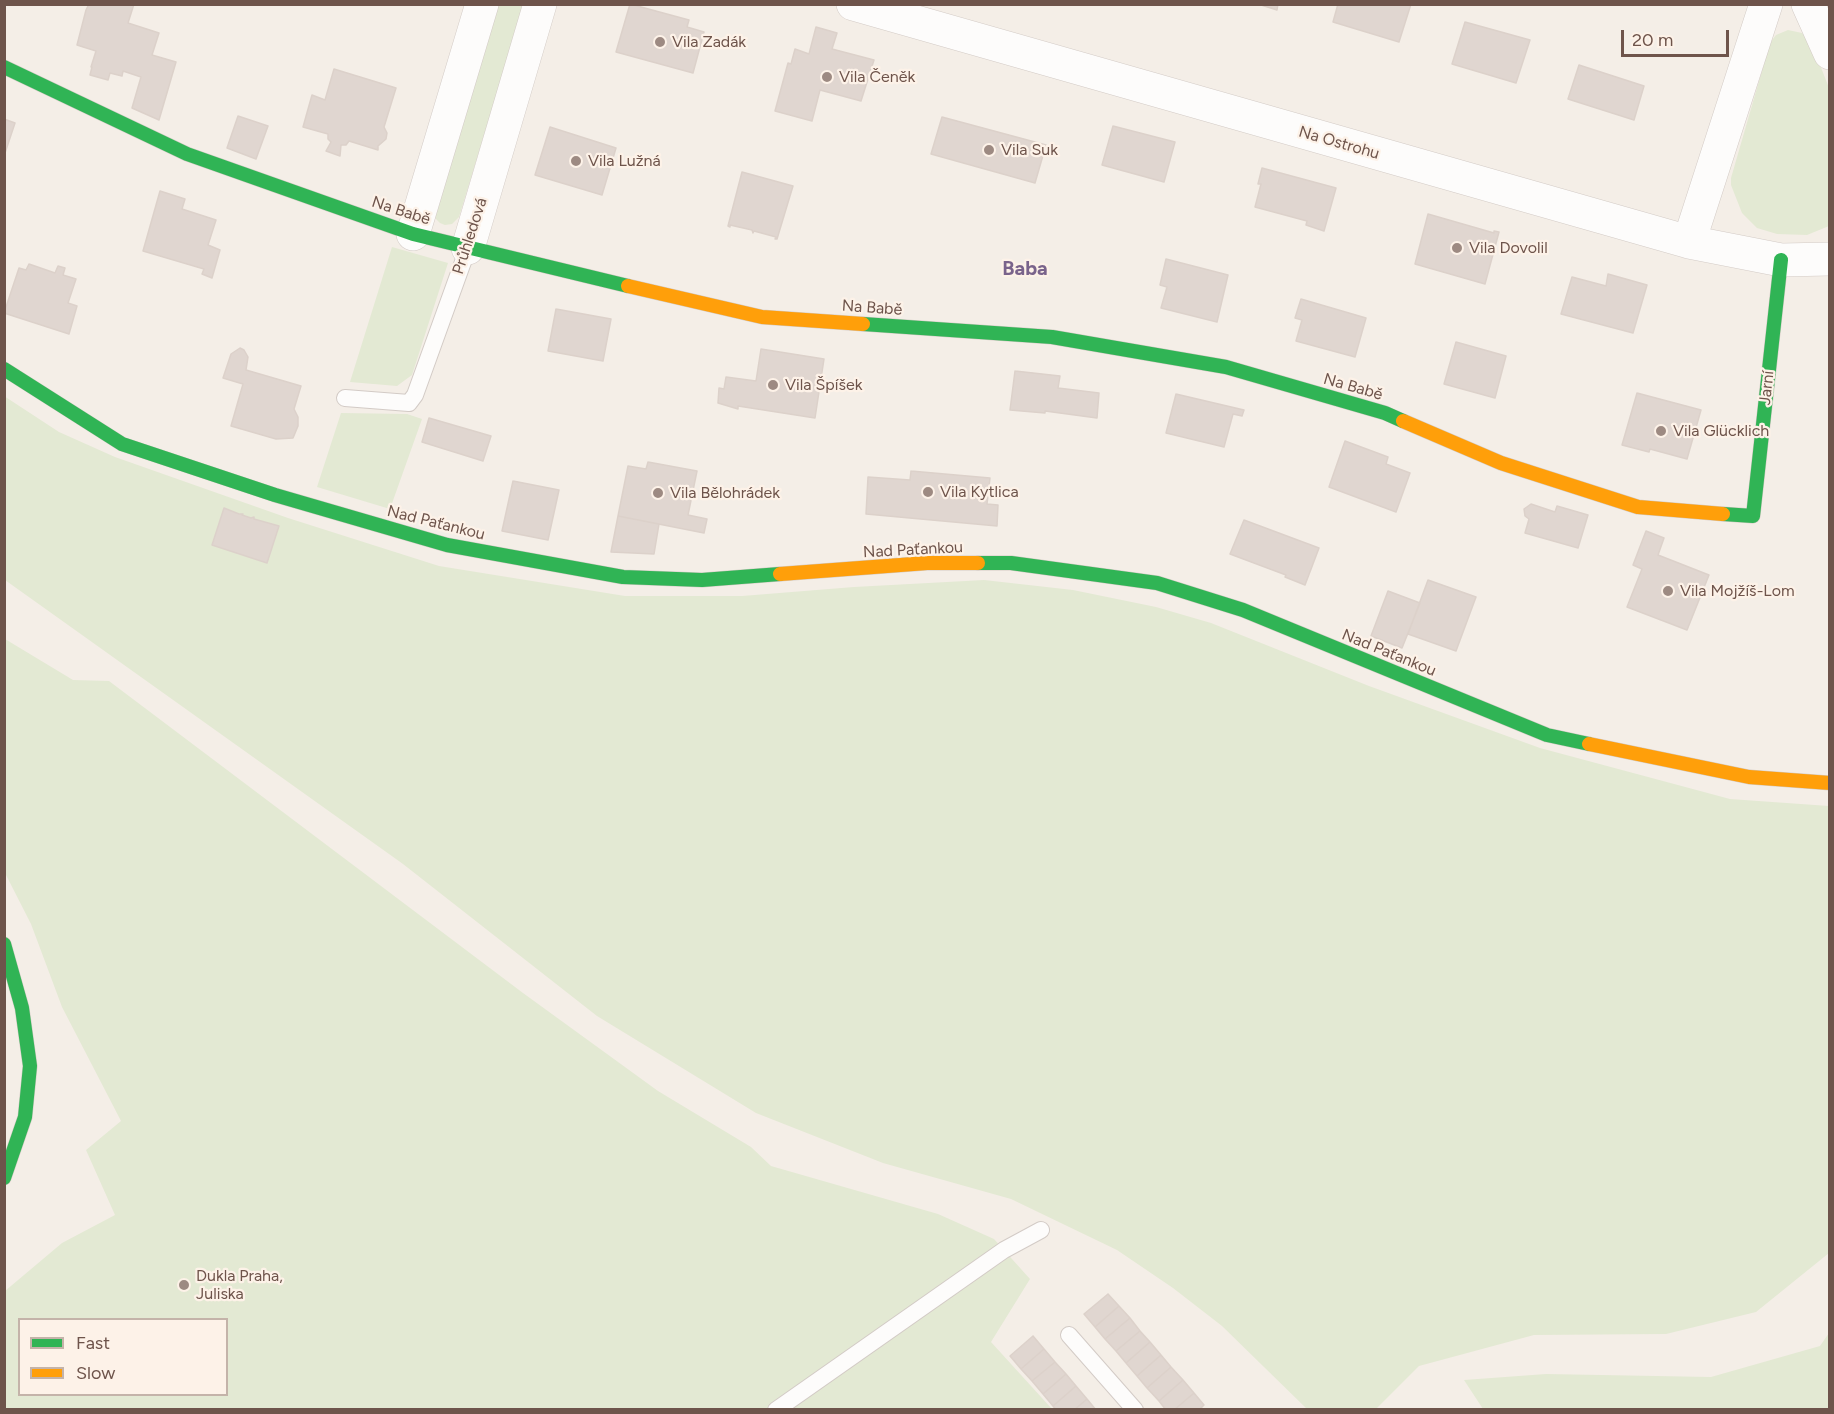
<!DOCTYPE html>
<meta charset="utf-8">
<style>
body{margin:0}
#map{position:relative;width:1834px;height:1414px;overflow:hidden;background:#f4eee7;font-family:Figtree,sans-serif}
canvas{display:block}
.frame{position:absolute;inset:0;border:6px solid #6e544b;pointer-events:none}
.legend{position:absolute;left:18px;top:1318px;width:210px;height:78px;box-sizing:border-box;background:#fdf2e8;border:2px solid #c4b3a9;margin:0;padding:8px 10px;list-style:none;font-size:18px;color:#6e544b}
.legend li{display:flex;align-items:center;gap:12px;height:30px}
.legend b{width:30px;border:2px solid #c4b3a9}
.scale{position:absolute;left:1621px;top:30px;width:108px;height:27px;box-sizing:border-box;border:3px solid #6e544b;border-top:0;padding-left:8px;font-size:18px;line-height:21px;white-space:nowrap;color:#6e544b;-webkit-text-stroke:4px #fdf2e8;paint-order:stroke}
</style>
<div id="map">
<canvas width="1834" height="1414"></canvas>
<div class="frame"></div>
<ul class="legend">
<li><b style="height:8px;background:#30b455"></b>Fast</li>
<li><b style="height:8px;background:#ff9f0a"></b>Slow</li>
</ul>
<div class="scale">20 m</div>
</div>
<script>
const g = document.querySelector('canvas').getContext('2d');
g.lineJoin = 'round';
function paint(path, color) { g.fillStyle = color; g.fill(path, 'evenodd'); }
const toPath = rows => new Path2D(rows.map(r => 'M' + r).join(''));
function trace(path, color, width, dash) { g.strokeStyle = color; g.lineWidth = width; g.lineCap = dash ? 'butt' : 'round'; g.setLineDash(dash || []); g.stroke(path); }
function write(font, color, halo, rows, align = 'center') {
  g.font = font + ' Figtree,sans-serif'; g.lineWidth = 4.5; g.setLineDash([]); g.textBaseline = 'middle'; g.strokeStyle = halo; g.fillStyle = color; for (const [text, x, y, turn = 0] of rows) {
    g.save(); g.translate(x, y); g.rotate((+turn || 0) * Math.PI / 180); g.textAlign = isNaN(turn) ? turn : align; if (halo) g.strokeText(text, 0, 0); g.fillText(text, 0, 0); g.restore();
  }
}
paint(toPath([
 [497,5,524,5,459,217,452,224,445,225,440,223,434,217],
 [1788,30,1802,33,1807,39,1815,52,1829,88,1829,226,1807,235,1777,234,1757,228,1742,213,1731,185,1731,178,1770,43,1776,35],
 [392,247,448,263,412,375,397,386,350,382],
 [4,396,59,432,115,457,288,518,439,566,625,596,742,596,854,587,984,580,1073,590,1156,607,1211,623,1369,686,1540,748,1730,799,1829,806,1829,1253,1756,1312,1666,1334,1534,1335,1419,1366,1376,1409,1307,1409,1222,1326,1173,1288,1117,1250,1011,1199,883,1163,756,1113,597,1016,403,864,5,580],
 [341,413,407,414,422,419,390,509,317,487],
 [5,639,73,680,109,681,523,993,658,1091,751,1147,771,1166,938,1214,994,1239,1030,1279,991,1342,1052,1409,5,1409,5,1291,62,1243,115,1215,86,1150,121,1121,62,1007,31,924,5,873],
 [20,1320,226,1320,226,1394,20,1394],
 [1829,1333,1829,1409,1483,1409,1464,1380,1546,1374,1711,1377,1820,1346]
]), '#e3e9d3');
const building = toPath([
 [89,4,134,4,128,23,159,33,152,55,176,62,159,120,132,108,141,77,123,71,122,76,110,73,108,80,90,75,92,67,91,67,96,51,77,45,86,10,89,4],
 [630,4,689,20,687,27,704,32,693,73,616,52,630,4],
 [1258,4,1278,4,1277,10,1258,4],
 [1338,4,1411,4,1399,42,1333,22,1338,4],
 [1465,22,1530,40,1516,83,1452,64,1465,22],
 [816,27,837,33,832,49,874,60,861,101,820,90,812,121,775,111,788,63,791,64,795,49,809,54,816,27],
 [1579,65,1644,86,1634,120,1568,99,1579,65],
 [334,69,396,88,384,127,387,133,386,139,378,146,378,150,349,141,346,145,341,145,340,156,326,151,331,142,328,139,328,134,303,127,312,95,325,100,334,69],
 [238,116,268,126,256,159,227,148,238,116],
 [942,117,1046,145,1035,183,931,154,942,117],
 [4,119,15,123,4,156,4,119],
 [1113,126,1175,142,1164,182,1102,165,1113,126],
 [550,127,616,148,602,195,535,175,550,127],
 [1262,168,1336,188,1324,231,1306,225,1307,221,1255,207,1261,184,1258,184,1262,168],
 [742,172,793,186,777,239,775,239,776,237,754,231,753,233,752,230,730,225,730,227,728,226,742,172],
 [160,191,185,199,182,209,216,220,208,245,220,250,212,278,202,274,204,269,143,251,160,191],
 [1428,214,1494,233,1494,231,1499,232,1485,284,1415,264,1428,214],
 [1166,259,1228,275,1217,322,1161,308,1167,287,1160,285,1166,259],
 [29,264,55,273,58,266,65,268,63,275,76,279,68,303,77,306,69,334,4,313,19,268,26,270,29,264],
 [1608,274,1647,285,1633,333,1561,314,1572,277,1606,286,1608,274],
 [1301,299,1366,318,1355,357,1296,341,1302,320,1295,318,1301,299],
 [556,309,611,319,603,361,548,351,556,309],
 [1456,342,1506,356,1495,398,1444,384,1456,342],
 [240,348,244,350,248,357,246,370,301,386,294,409,298,417,298,426,293,438,276,439,231,426,243,384,223,378,231,354,240,348],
 [761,349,824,359,815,418,738,406,738,409,718,403,719,388,724,389,726,377,756,381,761,349],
 [1015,371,1060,376,1058,388,1099,393,1097,418,1045,411,1045,413,1010,410,1015,371],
 [1637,393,1701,410,1687,459,1650,449,1649,452,1622,445,1637,393],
 [1176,394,1244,410,1242,416,1233,414,1224,447,1166,433,1176,394],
 [429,418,491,436,483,461,422,442,429,418],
 [1345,441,1388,457,1386,464,1410,473,1396,512,1329,487,1345,441],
 [648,462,697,471,688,515,707,519,704,533,618,516,628,466,646,469,648,462],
 [911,471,990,478,987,504,998,505,997,526,866,514,868,477,910,480,911,471],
 [513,481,559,490,548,540,502,531,513,481],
 [1531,504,1555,512,1557,506,1588,515,1578,548,1525,533,1529,519,1525,516,1524,509,1531,504],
 [224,508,239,514,243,514,242,515,251,518,254,517,254,519,279,526,267,563,212,545,224,508],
 [618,516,659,524,654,554,611,552,618,516],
 [1244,520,1319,548,1305,585,1285,577,1286,575,1230,554,1244,520],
 [1646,531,1664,538,1658,555,1709,575,1687,630,1627,607,1642,569,1633,565,1646,531],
 [1428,580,1476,597,1456,651,1408,634,1428,580],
 [1388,591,1420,603,1402,648,1371,636,1388,591],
 [1108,1294,1119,1306,1095,1327,1084,1314,1108,1294],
 [1119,1306,1130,1318,1105,1339,1095,1327,1119,1306],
 [1130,1318,1140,1331,1116,1351,1105,1339,1130,1318],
 [1140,1331,1150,1342,1126,1363,1116,1351,1140,1331],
 [1033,1336,1044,1349,1021,1369,1010,1356,1033,1336],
 [1150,1342,1161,1355,1137,1376,1126,1363,1150,1342],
 [1044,1349,1055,1362,1032,1381,1021,1369,1044,1349],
 [1161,1355,1171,1367,1147,1388,1137,1376,1161,1355],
 [1055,1362,1066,1374,1043,1394,1032,1381,1055,1362],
 [1171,1367,1183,1380,1159,1401,1147,1388,1171,1367],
 [1066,1374,1076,1386,1053,1406,1043,1394,1066,1374],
 [1183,1380,1194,1393,1174,1410,1166,1410,1159,1401,1183,1380],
 [1076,1386,1087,1399,1074,1410,1056,1410,1053,1406,1076,1386],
 [1194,1393,1204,1405,1199,1410,1174,1410,1194,1393],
 [1087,1399,1096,1410,1074,1410,1087,1399]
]);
paint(building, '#e0d6d0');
trace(building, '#dcd1ca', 1.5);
const lane = toPath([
 [345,398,409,403,415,395,468,248],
 [1069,1335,1135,1410],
 [776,1410,1004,1250,1041,1230]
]);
const street = toPath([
 [853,4,1689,242,1781,260,1830,259],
 [1808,4,1830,53],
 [413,234,482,4],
 [1689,242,1766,4],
 [468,248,540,4]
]);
const fast = toPath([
 [4,67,187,154,413,234,628,286],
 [863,324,1052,337,1226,367,1385,413,1403,421],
 [4,369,122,444,275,495,447,545,623,577,702,580,780,574],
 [1723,514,1753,516,1781,260],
 [978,563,1011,563,1157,583,1243,610,1547,735,1589,744],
 [4,944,22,1008,30,1066,25,1117,4,1178]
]);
const slow = toPath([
 [628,286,762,317,863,324],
 [1403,421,1501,463,1638,507,1723,514],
 [780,574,927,563,978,563],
 [1589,744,1749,777,1830,783]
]);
trace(lane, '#d3cbc6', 18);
trace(street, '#d3cbc6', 34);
trace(fast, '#d3cac4', 15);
trace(slow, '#d3cac4', 15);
trace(lane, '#fdfcfb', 16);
trace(street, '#fdfcfb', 33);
trace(fast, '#30b455', 14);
trace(slow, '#ff9f0a', 14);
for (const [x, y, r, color] of [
 [660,42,6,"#9d8a82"],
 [827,77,6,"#9d8a82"],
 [989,150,6,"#9d8a82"],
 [576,161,6,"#9d8a82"],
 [1457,248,6,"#9d8a82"],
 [773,385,6,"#9d8a82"],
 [1661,431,6,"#9d8a82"],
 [928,492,6,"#9d8a82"],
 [658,493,6,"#9d8a82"],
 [1668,591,6,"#9d8a82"],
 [184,1285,6,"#9d8a82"]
]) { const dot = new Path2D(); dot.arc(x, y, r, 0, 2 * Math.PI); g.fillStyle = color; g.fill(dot); trace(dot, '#fdf2e8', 2); }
write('16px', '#6e544b', '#fdf2e8', [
 ["Vila Zadák",672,42],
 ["Vila Čeněk",839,77],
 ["Vila Suk",1001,150],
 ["Vila Lužná",588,161],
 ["Vila Dovolil",1469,248],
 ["Vila Špíšek",785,385],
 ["Vila Glücklich",1673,431],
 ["Vila Kytlica",940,492],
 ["Vila Bělohrádek",670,493],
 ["Vila Mojžíš-Lom",1680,591],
 ["Dukla Praha,",196,1276],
 ["Juliska",196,1294]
], 'left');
write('16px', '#6e544b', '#fdf2e8', [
 ["Na Ostrohu",1339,143,16],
 ["Na Babě",401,211,18],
 ["Průhledová",470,236,-72],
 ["Na Babě",872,308,4],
 ["Na Babě",1353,387,16],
 ["Jarní",1767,388,-84],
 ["Nad Paťankou",436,523,14],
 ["Nad Paťankou",913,550,-3],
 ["Nad Paťankou",1389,653,22]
]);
write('bold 20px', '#79638b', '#fdf2e8', [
 ["Baba",1025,269]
]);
</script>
